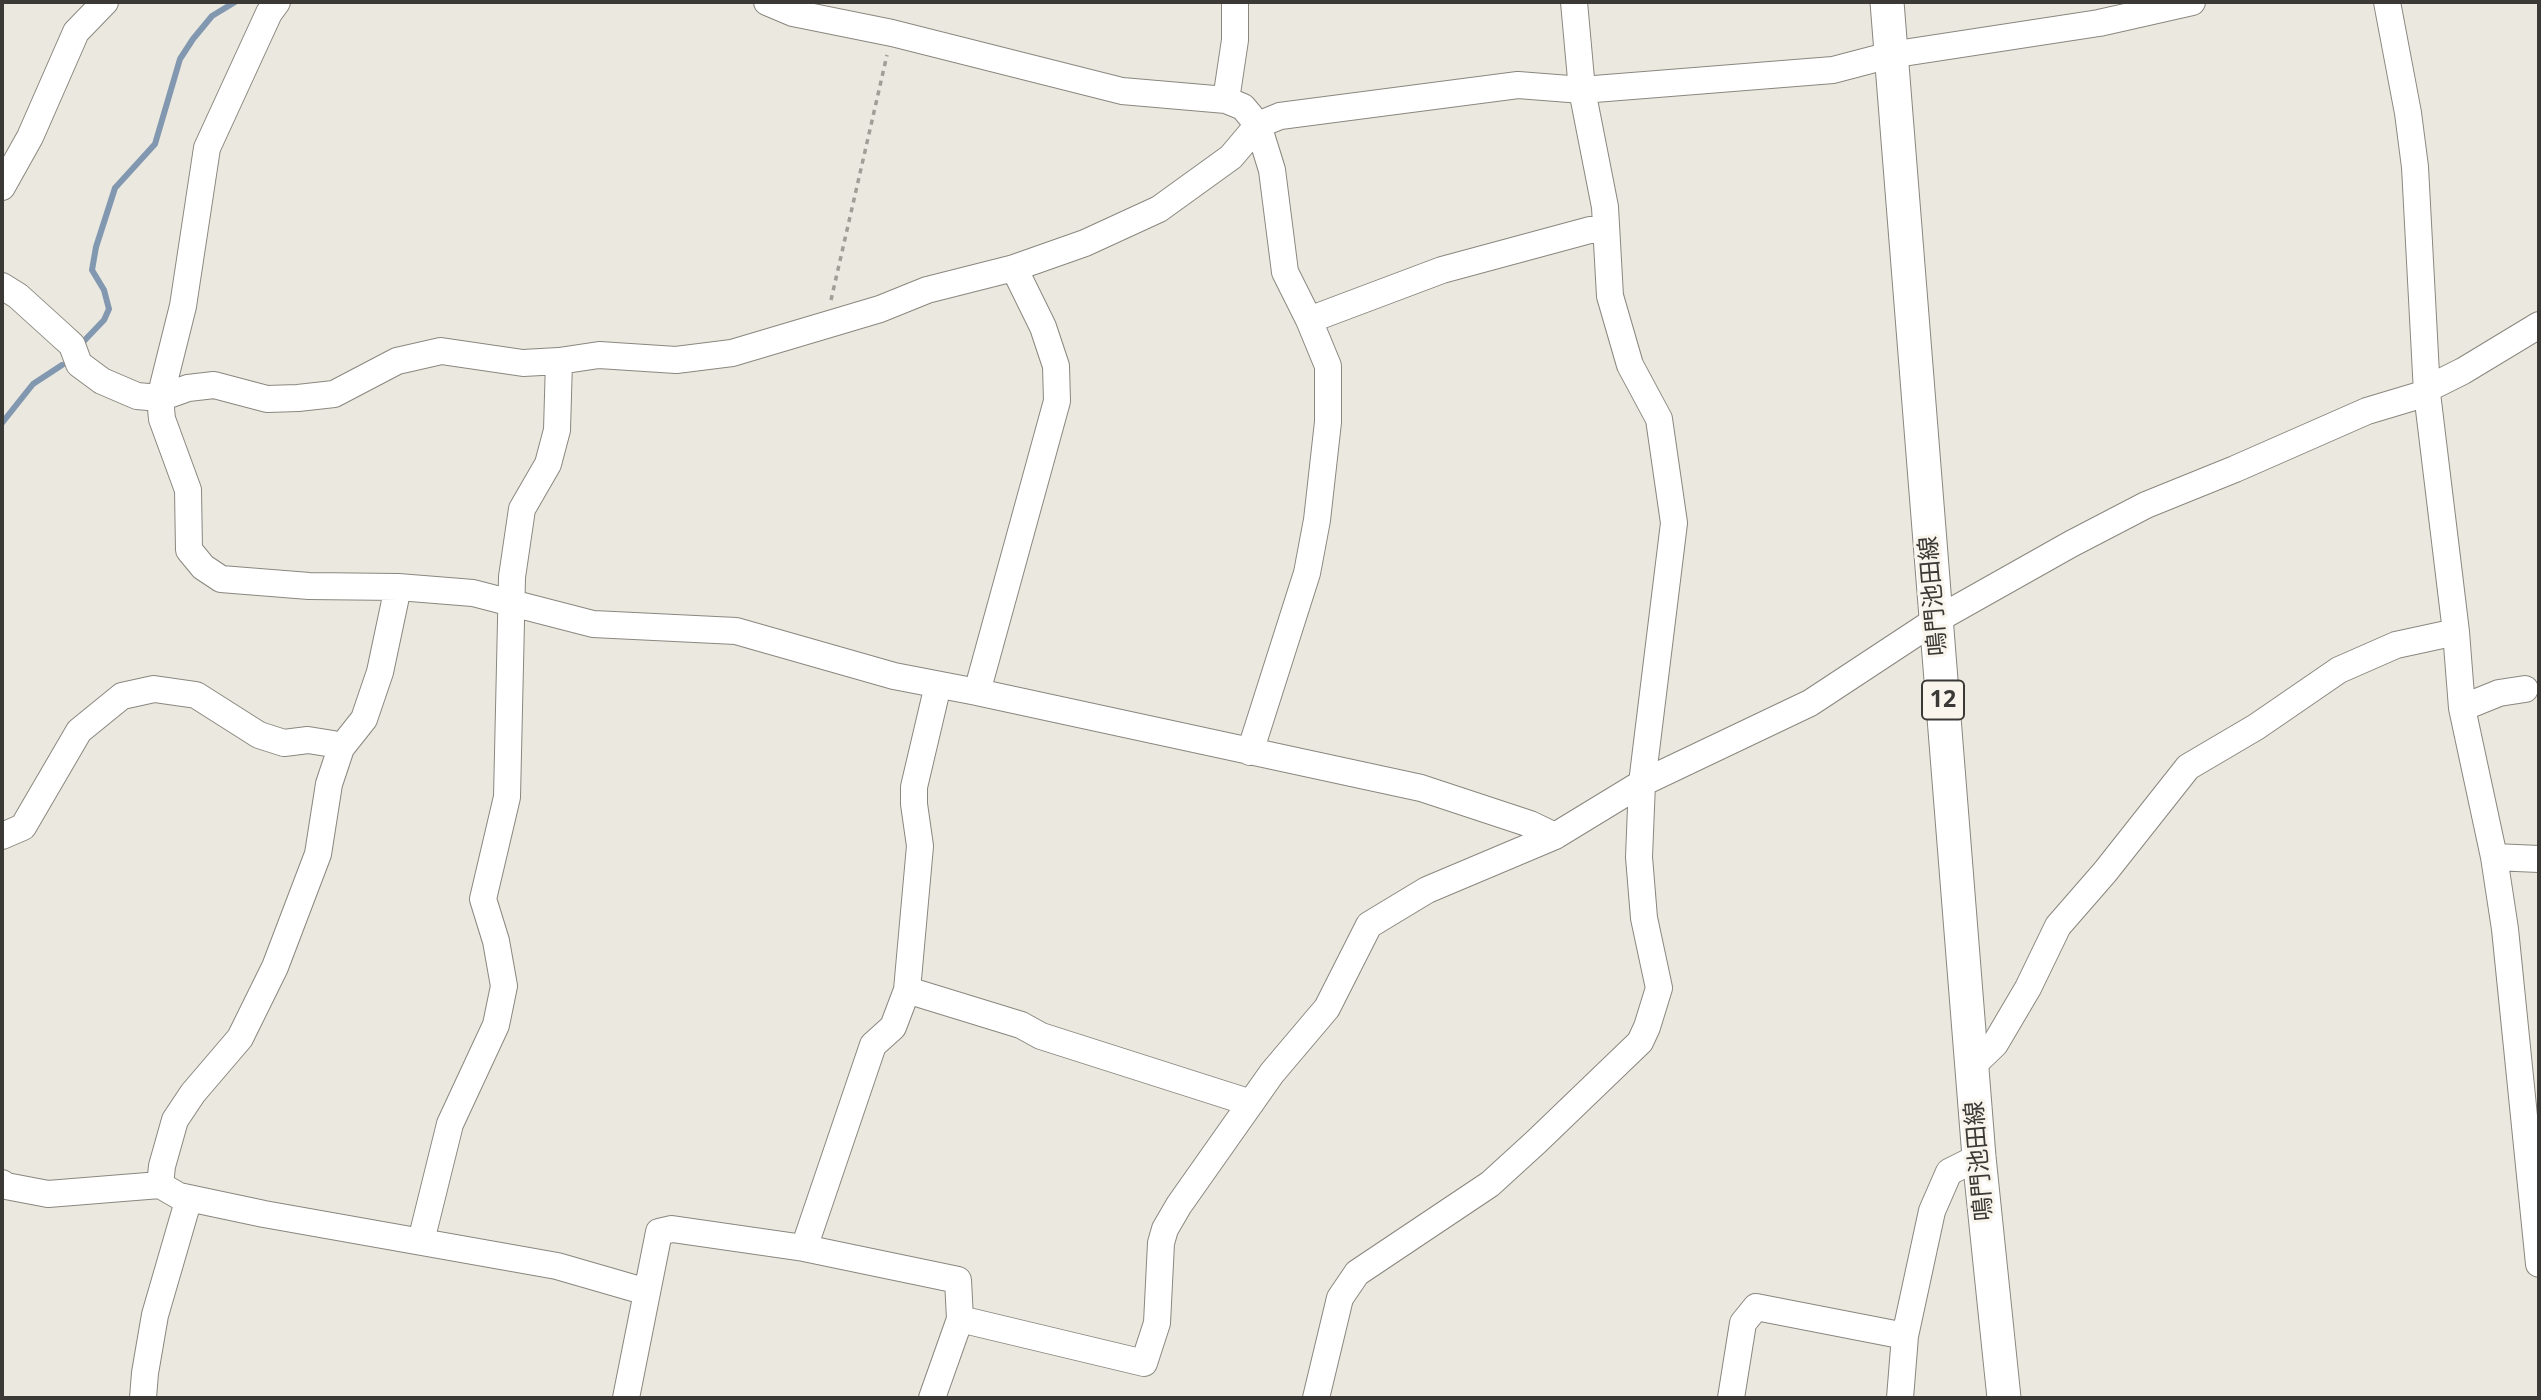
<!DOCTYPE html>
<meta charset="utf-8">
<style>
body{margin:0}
#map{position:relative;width:2541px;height:1400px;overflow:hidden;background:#ebe8df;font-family:"Noto Sans",sans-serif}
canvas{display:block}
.frame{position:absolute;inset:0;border:4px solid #3b3936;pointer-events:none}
</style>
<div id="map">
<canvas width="2541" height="1400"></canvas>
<div class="frame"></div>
</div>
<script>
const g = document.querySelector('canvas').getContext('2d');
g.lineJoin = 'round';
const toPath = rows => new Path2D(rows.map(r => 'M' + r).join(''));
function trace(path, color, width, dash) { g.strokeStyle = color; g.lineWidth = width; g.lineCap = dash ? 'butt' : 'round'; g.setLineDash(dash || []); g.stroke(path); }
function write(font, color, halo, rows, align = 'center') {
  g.font = font + ' "Noto Sans","Noto Sans JP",sans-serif'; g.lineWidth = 6; g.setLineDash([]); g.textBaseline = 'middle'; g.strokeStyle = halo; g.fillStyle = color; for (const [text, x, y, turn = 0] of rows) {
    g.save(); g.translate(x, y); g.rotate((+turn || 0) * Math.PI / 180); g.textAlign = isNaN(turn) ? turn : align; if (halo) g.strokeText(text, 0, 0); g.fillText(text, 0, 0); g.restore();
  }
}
trace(toPath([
 [83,342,104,320,109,309,104,290,92,270,96,247,115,188,155,144,180,59,193,39,212,16,235,2],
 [2,423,33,384,62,365]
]), '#8298b0', 6);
const minor = toPath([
 [277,2,269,13,207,148,183,306,160,398,162,419,188,490,189,550,203,567,221,579,309,586,398,587,473,593,593,624,736,631,894,676,977,692,1421,788,1530,824,1555,836],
 [767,2,793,13,892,33,1122,91,1226,100,1243,107,1258,125,1272,170,1285,272,1309,320,1328,366,1328,422,1317,520,1307,573,1250,752],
 [2387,2,2408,113,2415,167,2427,393,2456,632,2462,708,2494,857,2505,929,2539,1264],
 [1226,100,1235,40,1235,2],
 [2,187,30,137,76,32,105,2],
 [2,286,18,296,61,335,72,345,79,364,102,381,137,396,160,398,188,388,214,385,267,399,298,398,334,394,397,361,441,351,523,363,559,361,599,355,676,360,732,353,880,309,927,290,1014,268,1085,243,1159,209,1231,157,1258,125,1280,116,1518,85,1582,90,1833,70,1890,55,2099,23,2192,2],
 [1309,320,1442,270,1590,230,1606,229],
 [2427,389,2463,371,2539,325],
 [977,692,1057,401,1056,366,1043,327,1014,268],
 [2462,708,2499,693,2525,689],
 [2,836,23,827,79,731,122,696,154,689,196,695,259,735,284,743,308,740,333,744,341,748],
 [2494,857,2539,859],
 [907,990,1021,1025,1041,1036,1251,1103],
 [1972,1066,1995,1044,2028,988,2058,926,2105,872,2188,767,2256,727,2339,670,2396,645,2456,632],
 [2,1183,6,1186,48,1194,160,1185,179,1196,264,1214,557,1266,647,1292],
 [160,1185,162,1166,175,1120,193,1093,240,1038,275,967,318,854,329,784,341,748,364,719,380,672,398,587],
 [421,1241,450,1124,496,1025,504,986,496,941,483,899,507,797,512,577,522,509,548,464,557,430,559,361],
 [804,1248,958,1280,960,1319,1144,1363,1157,1323,1161,1243,1165,1229,1179,1205,1272,1073,1327,1008,1369,925,1427,890,1555,836,1642,783,1810,703,1936,620,2071,544,2146,505,2235,469,2367,411,2427,393],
 [143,1398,145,1373,155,1315,189,1198],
 [626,1398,659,1232,672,1229,804,1248,873,1045,893,1027,907,990,920,846,914,804,914,787,938,685],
 [932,1398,960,1319],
 [1316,1398,1340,1298,1357,1273,1490,1184,1536,1142,1640,1042,1647,1027,1659,988,1644,918,1639,857,1642,783,1674,523,1659,419,1630,365,1610,296,1605,207,1582,90,1574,2],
 [1731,1398,1743,1323,1756,1307,1905,1336],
 [1900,1398,1905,1336,1932,1211,1949,1172,1979,1157]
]);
const major = toPath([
 [1887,2,1979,1157,2004,1398]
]);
trace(minor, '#8a877f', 28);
trace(major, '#8a877f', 35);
trace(toPath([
 [831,300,887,55]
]), '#a19e98', 3.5, [5, 5]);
trace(minor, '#fff', 26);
trace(major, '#fff', 33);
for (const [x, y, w] of [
 [1943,700,42]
]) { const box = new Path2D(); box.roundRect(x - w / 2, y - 19.5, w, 39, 5); g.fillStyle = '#f9f5ed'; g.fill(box); trace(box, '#3b3936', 2); }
write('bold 23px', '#3b3936', null, [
 ["12",1943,700]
]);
write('24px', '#3b3936', '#f9f5ed', [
 ["鳴門池田線",1934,596,-95],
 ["鳴門池田線",1980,1161,-95]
]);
</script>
